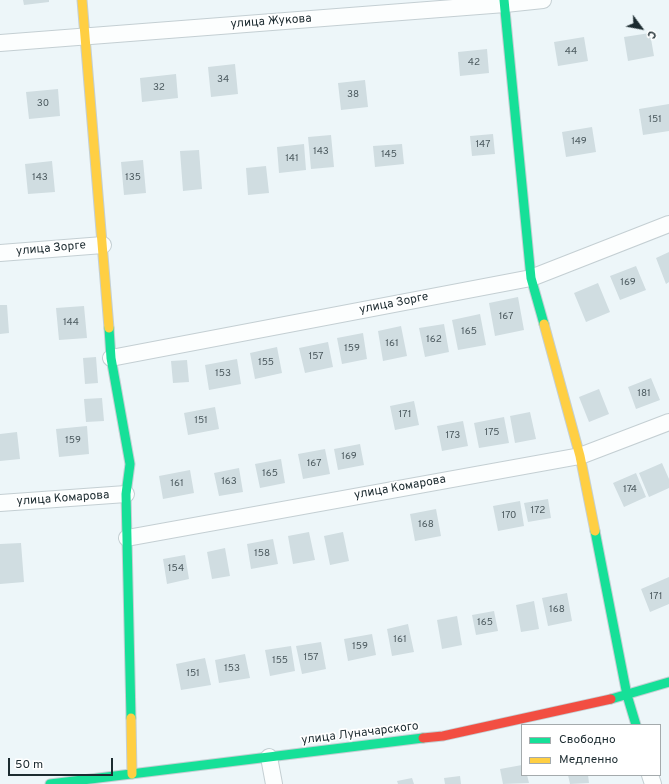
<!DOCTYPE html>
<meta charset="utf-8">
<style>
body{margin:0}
#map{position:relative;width:669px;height:784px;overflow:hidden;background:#edf6f9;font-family:Overpass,sans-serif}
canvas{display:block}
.legend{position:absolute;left:521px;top:724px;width:140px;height:52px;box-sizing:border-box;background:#fff;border:1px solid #a4aaac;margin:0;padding:5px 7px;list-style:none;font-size:12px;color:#1c2b30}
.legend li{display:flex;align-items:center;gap:8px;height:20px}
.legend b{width:20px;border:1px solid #a4aaac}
.north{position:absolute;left:621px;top:8px;width:40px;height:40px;-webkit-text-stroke:3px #fff;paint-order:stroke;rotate:122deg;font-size:11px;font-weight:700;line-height:16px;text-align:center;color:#1c2b30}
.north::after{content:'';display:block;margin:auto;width:14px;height:18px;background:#1c2b30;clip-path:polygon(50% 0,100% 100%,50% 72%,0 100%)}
.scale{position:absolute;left:8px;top:758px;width:105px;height:18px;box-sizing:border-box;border:2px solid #1c2b30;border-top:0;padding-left:5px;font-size:12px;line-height:14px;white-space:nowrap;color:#1c2b30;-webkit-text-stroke:3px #fff;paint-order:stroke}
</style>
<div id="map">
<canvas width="669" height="784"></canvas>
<ul class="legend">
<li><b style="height:5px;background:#16e098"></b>Свободно</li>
<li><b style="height:5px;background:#ffcf43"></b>Медленно</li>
</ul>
<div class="north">С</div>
<div class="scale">50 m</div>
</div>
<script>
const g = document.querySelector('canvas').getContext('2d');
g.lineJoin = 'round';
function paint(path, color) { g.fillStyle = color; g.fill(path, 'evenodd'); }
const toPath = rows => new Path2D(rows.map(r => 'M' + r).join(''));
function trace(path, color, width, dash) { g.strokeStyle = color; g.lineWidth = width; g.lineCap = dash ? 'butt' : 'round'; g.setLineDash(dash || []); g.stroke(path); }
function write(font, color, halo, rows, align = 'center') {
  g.font = font + ' Overpass,sans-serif'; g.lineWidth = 3.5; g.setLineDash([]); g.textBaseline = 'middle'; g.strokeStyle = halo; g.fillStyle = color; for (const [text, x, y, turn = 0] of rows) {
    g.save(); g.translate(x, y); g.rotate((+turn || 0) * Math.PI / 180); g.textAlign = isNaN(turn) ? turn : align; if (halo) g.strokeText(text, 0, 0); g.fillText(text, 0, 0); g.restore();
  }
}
paint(toPath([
 [23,0,49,0,49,2,24,5],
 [650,33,654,56,628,61,624,37],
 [584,37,588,61,558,66,554,42],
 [487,49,489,73,460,76,458,52],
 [235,64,238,94,211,97,208,67],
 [176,74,178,98,142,102,140,78],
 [365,80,368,107,341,110,338,83],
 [58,89,60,116,29,119,26,92],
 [669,104,669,131,643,135,639,109],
 [592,127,596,152,566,157,562,132],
 [493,134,495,154,472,156,470,136],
 [331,135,334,167,311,169,308,137],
 [304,144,306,170,279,173,277,147],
 [402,144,404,164,375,167,373,146],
 [199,150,202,189,183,191,180,151],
 [143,160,146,193,124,195,121,162],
 [52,161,55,192,28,194,25,164],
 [266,166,269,193,248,195,246,168],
 [669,252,669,282,666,284,656,258],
 [636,266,646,290,620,300,610,276],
 [598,283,610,312,586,322,574,293],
 [518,297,524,330,495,336,489,303],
 [0,305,7,305,9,333,0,334],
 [84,306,87,338,59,340,56,308],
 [480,314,486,345,458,350,452,320],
 [444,324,449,352,425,357,419,328],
 [401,326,407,356,383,361,378,331],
 [363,333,367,359,342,364,337,338],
 [328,342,333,367,305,373,299,348],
 [277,347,282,373,255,379,250,353],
 [96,357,98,383,85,384,83,358],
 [237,359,241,384,209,390,205,365],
 [187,360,189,382,173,383,171,361],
 [651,378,660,400,636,409,628,387],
 [599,389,609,414,589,422,579,397],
 [102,398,104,421,86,422,84,399],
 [414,401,419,425,395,430,390,406],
 [215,407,219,429,188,435,184,413],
 [530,412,536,439,515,443,510,416],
 [504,417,509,443,479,448,474,423],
 [463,421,468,446,442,451,437,426],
 [87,426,89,454,59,457,56,429],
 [17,432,20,459,0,461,0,434],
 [360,444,364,465,338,470,334,449],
 [325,449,330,474,303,479,298,454],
 [281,459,285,483,260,488,255,464],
 [662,463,669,479,669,488,649,497,639,473],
 [239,468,243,492,219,496,214,473],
 [190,470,194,493,163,499,159,476],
 [636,473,646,497,624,507,613,483],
 [548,499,551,518,528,522,524,503],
 [520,501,524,526,498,531,493,506],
 [436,509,441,536,415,541,410,514],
 [309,532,315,560,293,564,288,536],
 [343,532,349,561,330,565,324,536],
 [273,539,278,564,251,569,247,544],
 [21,543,24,582,0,584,0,544],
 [225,548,230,576,212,579,207,552],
 [185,555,189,579,167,584,163,559],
 [669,577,669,604,650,612,641,589],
 [567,593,572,621,548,626,542,598],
 [534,601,539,629,521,632,516,605],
 [494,611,498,631,476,635,472,615],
 [457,616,462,645,442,649,437,620],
 [408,624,414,652,392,656,387,629],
 [372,634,376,655,348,661,344,639],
 [321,642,326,669,302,674,296,646],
 [291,646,295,671,270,676,265,650],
 [245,654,250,678,219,683,215,660],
 [205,658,211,685,181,690,176,664],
 [522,765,522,775,527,775,529,783,503,784,500,769],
 [568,775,588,775,589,783,570,784],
 [460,776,461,784,445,784,444,778],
 [412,778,414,784,398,784,397,781]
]), '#d0dde1');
const street = toPath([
 [0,43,505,4,543,0],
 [0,253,103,245],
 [111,358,531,278,669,224],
 [0,503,126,494],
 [127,538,580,456,669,422],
 [269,757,274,784],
 [650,775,653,784]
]);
const fast = toPath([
 [504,0,531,278,544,324],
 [109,328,111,358,130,464,126,494,131,718],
 [595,531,627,695,636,725],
 [611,699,669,682],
 [50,784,423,738]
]);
const slow = toPath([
 [82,0,109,328],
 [544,324,580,456,595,531],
 [131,718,132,774]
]);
const jam = toPath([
 [423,738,443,736,611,699]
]);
trace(street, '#c4cfd3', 18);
trace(fast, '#c4cfd3', 11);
trace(slow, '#c4cfd3', 11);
trace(jam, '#c4cfd3', 11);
trace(street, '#fcfefe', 16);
trace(fast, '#16e098', 9);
trace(slow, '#ffcf43', 9);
trace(jam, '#f24e42', 9);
write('10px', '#4c5a5f', null, [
 ["44",571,52],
 ["42",474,63],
 ["34",223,80],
 ["32",159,88],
 ["38",353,95],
 ["30",43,104],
 ["151",655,120],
 ["149",579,142],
 ["147",483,145],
 ["143",321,152],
 ["145",389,155],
 ["141",292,159],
 ["143",40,178],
 ["135",133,178],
 ["169",628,283],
 ["167",506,317],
 ["144",71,323],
 ["165",469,332],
 ["162",434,340],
 ["161",392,344],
 ["159",352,349],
 ["157",316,357],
 ["155",266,363],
 ["153",223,374],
 ["181",644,394],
 ["171",405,415],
 ["151",201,421],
 ["175",492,433],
 ["173",453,436],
 ["159",73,441],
 ["169",349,457],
 ["167",314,464],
 ["165",270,474],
 ["163",229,482],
 ["161",177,484],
 ["174",630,490],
 ["172",538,511],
 ["170",509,516],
 ["168",426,525],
 ["158",262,554],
 ["154",176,569],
 ["171",656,597],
 ["168",557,610],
 ["165",485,623],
 ["161",400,640],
 ["159",360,647],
 ["157",311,658],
 ["155",280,661],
 ["153",232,669],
 ["151",193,674]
]);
write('12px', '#1c2b30', '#fff', [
 ["улица Жукова",271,22,-4],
 ["улица Зорге",51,249,-5],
 ["улица Зорге",394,304,-11],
 ["улица Комарова",400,488,-10],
 ["улица Комарова",63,499,-4],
 ["улица Луначарского",360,734,-7]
]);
</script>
